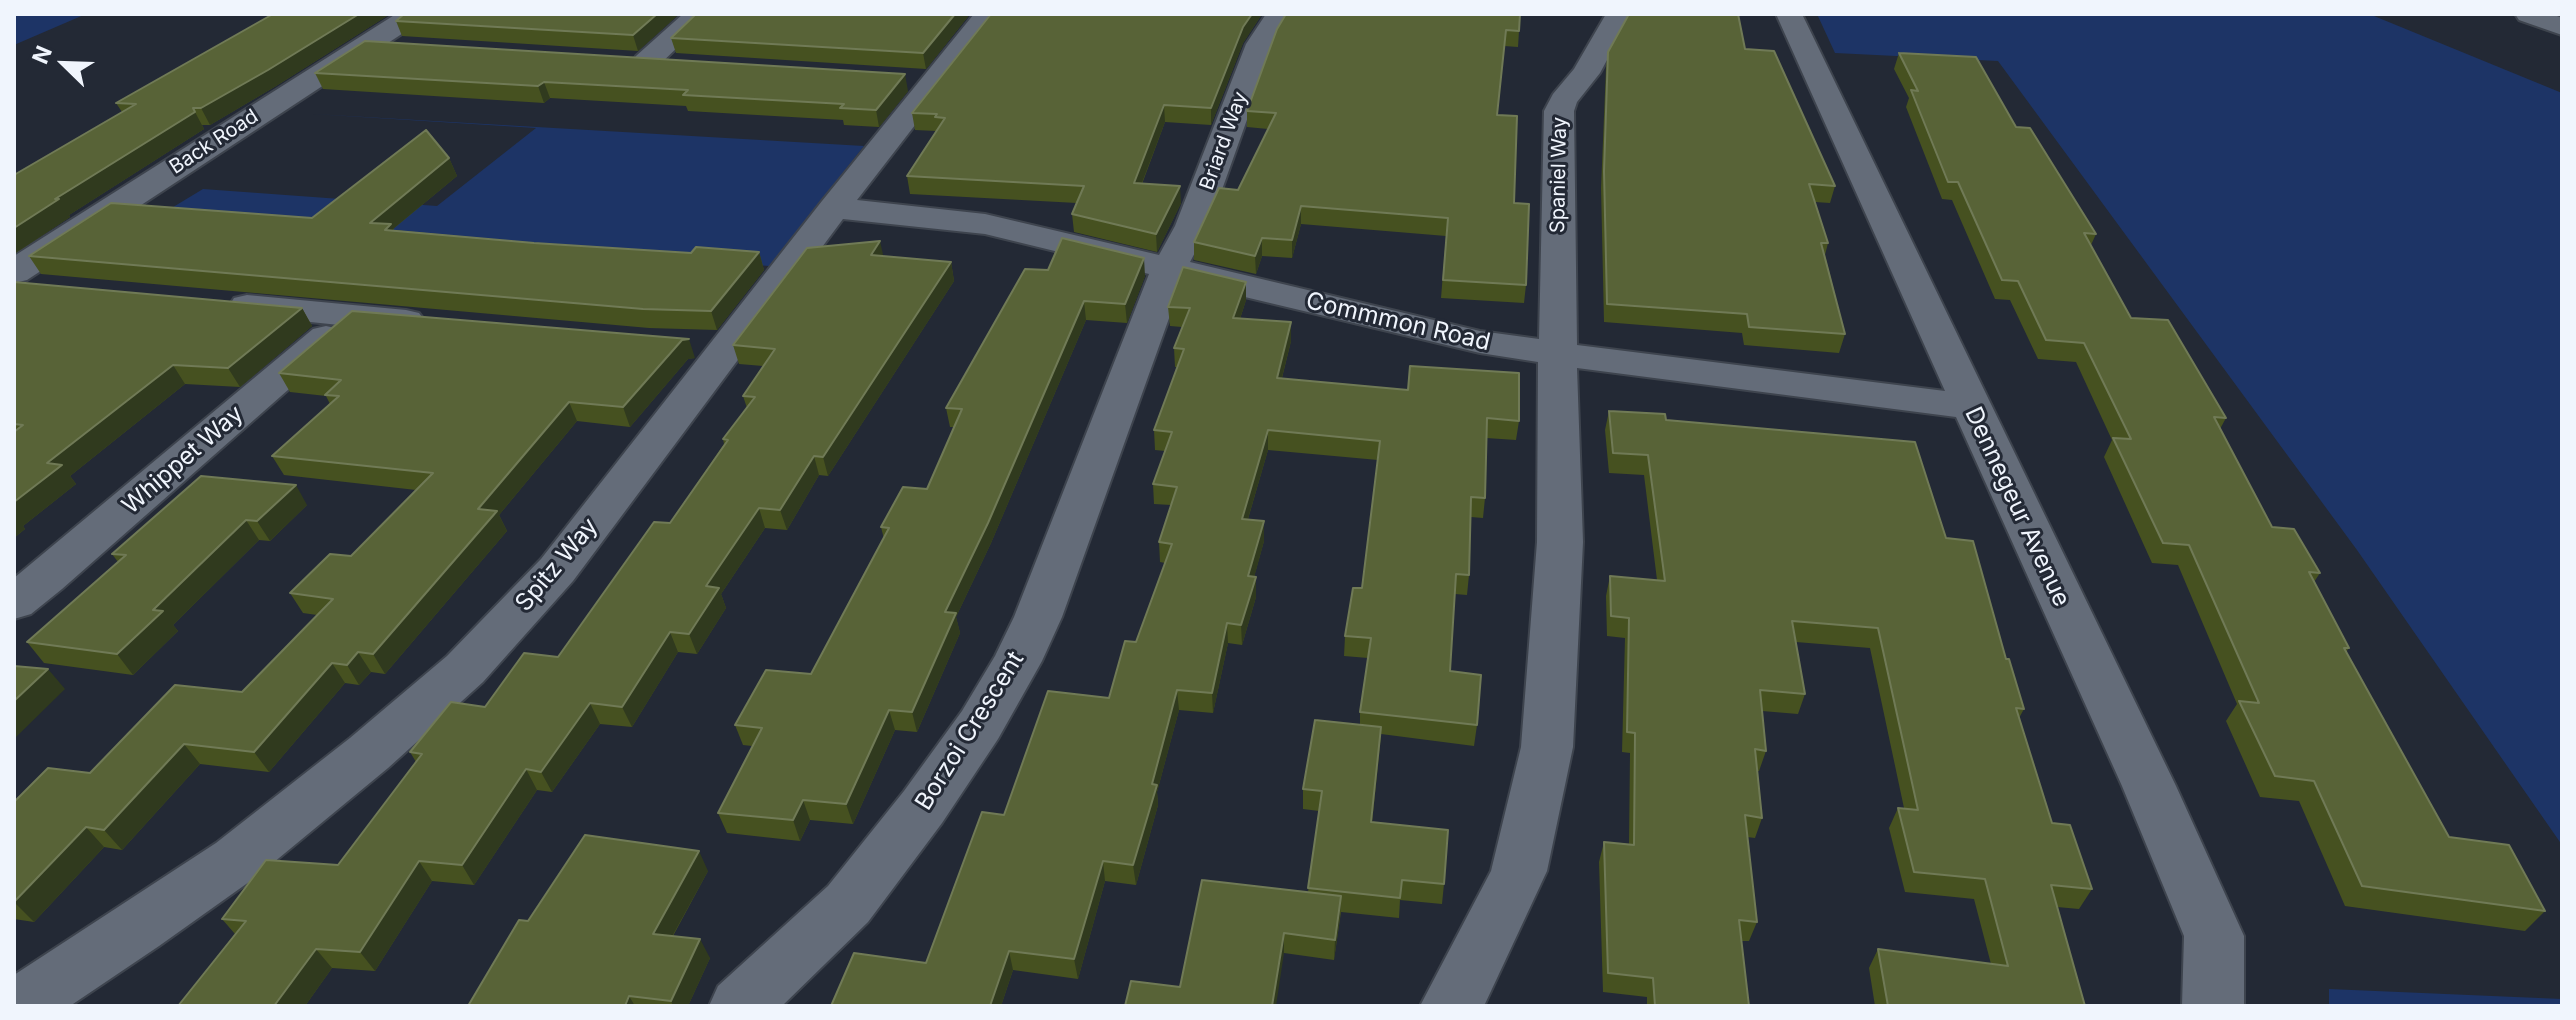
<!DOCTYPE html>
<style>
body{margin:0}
#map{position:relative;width:2576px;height:1020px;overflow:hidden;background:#232935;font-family:Inter,sans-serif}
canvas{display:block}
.frame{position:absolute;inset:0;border:16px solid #f0f5fd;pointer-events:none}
.north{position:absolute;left:24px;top:24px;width:80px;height:80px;-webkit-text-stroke:6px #232935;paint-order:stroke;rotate:293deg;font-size:22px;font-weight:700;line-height:32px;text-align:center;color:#f0f5fd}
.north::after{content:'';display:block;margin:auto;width:28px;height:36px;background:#f0f5fd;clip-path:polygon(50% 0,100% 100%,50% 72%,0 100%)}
</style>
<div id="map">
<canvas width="2576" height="1020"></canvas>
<div class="frame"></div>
<div class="north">N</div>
</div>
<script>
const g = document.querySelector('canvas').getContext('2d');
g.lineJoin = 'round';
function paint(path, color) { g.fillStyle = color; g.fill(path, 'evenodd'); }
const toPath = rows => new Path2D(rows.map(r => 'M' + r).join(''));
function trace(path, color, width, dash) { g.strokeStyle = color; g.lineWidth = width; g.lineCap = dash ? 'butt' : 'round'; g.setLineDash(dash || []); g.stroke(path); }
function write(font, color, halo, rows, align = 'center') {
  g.font = font + ' Inter,sans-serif'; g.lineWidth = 6; g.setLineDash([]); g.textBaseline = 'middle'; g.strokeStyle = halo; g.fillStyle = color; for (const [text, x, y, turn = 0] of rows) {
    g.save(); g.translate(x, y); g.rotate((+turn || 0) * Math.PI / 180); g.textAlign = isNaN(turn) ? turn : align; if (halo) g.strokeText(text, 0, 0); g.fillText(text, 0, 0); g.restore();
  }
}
paint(toPath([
 [14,14,86,14,14,45],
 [1817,14,2374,16,2562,93,2562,845,2357,550,1998,61,1835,53],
 [313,114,864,146,769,266,155,218,203,189,437,206,536,128],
 [2329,989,2562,999,2562,1006,2329,1006]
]), '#1d3466');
const minor = toPath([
 [396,14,427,14,423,20,27,280,14,283,14,256,396,14],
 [683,14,712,14,656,68,646,70,636,68,632,62,636,56,683,14],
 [974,14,1001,14,857,200,985,214,1159,255,1175,226,1246,44,1266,14,1292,14,1274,44,1209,226,1190,262,1480,331,1539,339,1544,111,1553,94,1574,69,1606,14,1632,14,1600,73,1577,102,1574,111,1577,345,1945,391,1776,14,1802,14,2176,786,2244,936,2244,1006,2182,1006,2184,936,2122,786,1956,417,1577,368,1583,542,1573,747,1547,871,1484,1006,1420,1006,1491,871,1521,747,1537,542,1538,362,1480,353,1182,282,1062,617,1042,661,998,739,942,823,868,922,782,1006,709,1006,718,986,828,886,904,791,962,711,995,656,1014,617,1149,274,985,234,843,219,573,581,483,682,388,768,256,877,159,946,70,1006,14,1006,14,975,216,843,350,738,447,656,541,559,822,201,974,14],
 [2515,14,2552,14,2562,18,2562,35,2519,20,2515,14],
 [247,295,406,310,419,313,425,321,419,329,406,332,234,314,229,306,234,298,247,295],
 [326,326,339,329,345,337,339,345,62,589,31,614,14,619,14,578,313,329,326,326]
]);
trace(minor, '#3e444e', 4);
paint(minor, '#646c79');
paint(toPath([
 [273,14,390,14,276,86,210,125,202,125,204,129,69,215,70,217,14,254,14,175,122,112,116,103],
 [404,14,679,14,638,51,402,36,396,21],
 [696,14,970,14,926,69,676,53,671,38],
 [991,14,1262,14,1243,43,1211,125,1165,122,1142,184,1181,203,1157,252,1074,232,1072,214,1077,203,910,194,907,176,936,131,915,130,912,113],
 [1286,14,1519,31,1518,47,1504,46,1497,115,1514,203,1526,285,1524,303,1441,298,1446,236,1301,224,1292,258,1262,256,1256,274,1194,260,1194,242,1238,190,1268,129,1247,127,1247,111],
 [1745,49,1835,186,1830,203,1815,202,1828,243,1825,255,1845,334,1839,353,1744,345,1742,333,1604,322,1601,188,1606,68,1608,52],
 [1899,53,2016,127,2096,234,2091,245,2131,318,2226,418,2220,429,2272,527,2320,573,2314,582,2349,648,2346,652,2449,837,2545,911,2525,931,2345,906,2299,801,2260,797,2226,721,2237,704,2178,565,2152,563,2104,457,2112,440,2076,362,2038,359,2010,300,1995,299,1952,200,1942,199,1906,107,1909,98,1894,69],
 [315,73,908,91,879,127,844,125,843,120,688,111,686,106,550,98,544,103,323,89],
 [449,158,457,176,393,229,394,230,534,243,691,253,759,252,764,270,717,330,649,328,41,274,29,256,312,218],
 [884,257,951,262,954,281,828,476,819,475,787,530,765,528,721,594,726,608,697,654,678,652,632,727,600,724,552,792,537,790,474,885,432,881,375,971,332,968,305,1006,178,1006,235,934,222,919,338,865,416,762,410,752,485,707,558,657,670,523,724,444,723,439,747,408,743,396,763,366,739,364,733,345],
 [1025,269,1145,276,1127,323,1086,320,991,543,956,617,960,633,917,732,895,730,853,824,810,820,800,841,727,833,718,813,752,746,743,745,735,725,811,674,884,539,881,527,927,489,954,427,950,427,946,408],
 [14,282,302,308,312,326,240,387,185,384,70,476,76,484,23,526,25,529,14,538],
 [1246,300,1240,319,1291,322,1291,341,1282,378,1519,421,1516,440,1486,438,1485,498,1483,518,1471,517,1469,575,1467,595,1455,594,1450,671,1477,725,1474,746,1381,734,1372,822,1444,884,1442,904,1400,900,1399,918,1341,912,1334,960,1284,953,1180,987,1308,892,1319,811,1303,809,1303,789,1360,725,1360,712,1368,658,1344,656,1345,636,1362,588,1378,460,1268,450,1248,519,1264,521,1264,541,1254,577,1256,597,1242,645,1228,643,1213,713,1179,710,1157,792,1158,805,1136,885,1105,881,1078,979,1013,970,1001,1006,831,1006,926,963,1004,815,1109,698,1136,642,1165,563,1160,562,1159,542,1171,505,1154,504,1153,484,1165,451,1155,450,1154,430,1177,367,1175,367,1174,348,1182,327,1170,326,1168,307],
 [695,358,688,359,630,427,577,421,499,515,507,531,385,674,371,672,359,685,345,683,269,772,200,764,122,850,104,847,34,922,14,919,14,802,90,773,242,692,317,615,303,613,290,593,351,556,416,490,284,475,272,456,330,404,326,396,290,392,279,373],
 [1609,411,1666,420,1946,538,2006,659,2024,709,2019,718,2052,823,2092,889,2079,909,2057,907,2085,1006,1875,1006,1869,968,1878,949,1991,964,1974,899,1905,892,1889,828,1898,808,1904,808,1870,648,1796,642,1805,694,1798,714,1762,711,1766,751,1759,771,1757,771,1762,818,1755,838,1747,837,1757,922,1749,941,1741,941,1749,1006,1647,1006,1647,997,1603,992,1599,862,1604,842,1629,845,1630,753,1622,752,1625,638,1607,636,1606,596,1610,576,1657,580,1644,475,1609,473,1605,430],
 [307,505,270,541,259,540,173,625,178,631,133,675,44,663,27,642,118,562,112,554],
 [708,871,673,936,710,958,688,1006,468,1006,528,921]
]), '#465120');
paint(toPath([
 [359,14,390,14,276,86,210,125,201,108],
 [657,14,679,14,638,51,633,35],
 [955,14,970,14,926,69,923,53],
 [1252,14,1262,14,1243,43,1211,125,1211,108,1243,27],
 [905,74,908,91,879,127,876,110],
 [544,82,550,98,544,103,538,86],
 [1164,105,1165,122,1135,201,1134,183],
 [195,112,204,129,69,215,70,217,14,254,14,228,55,199],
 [449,158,457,176,393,229,400,242,370,223],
 [1180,186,1181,203,1157,252,1156,234],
 [1301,206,1301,224,1292,258,1292,240],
 [1262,238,1262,256,1256,274,1255,256],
 [880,241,884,259,871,255],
 [759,252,764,270,717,330,711,311],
 [1144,258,1145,276,1127,323,1125,304],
 [951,262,954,281,828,476,823,457],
 [1246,282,1246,300,1234,337,1233,318],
 [1084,301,1086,320,991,543,956,617,960,633,917,732,912,712,945,612],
 [302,308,312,326,240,387,228,368],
 [1291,322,1291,341,1277,397,1277,378],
 [689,339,695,358,688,359,630,427,623,407,682,340],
 [173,365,185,384,70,476,76,484,23,526,25,529,14,538,14,502,47,463],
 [569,402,577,421,499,515,507,531,385,674,373,654,478,509],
 [1268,430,1268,450,1242,539,1242,519],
 [814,456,819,475,787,530,780,510],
 [296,485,307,505,270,541,257,521],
 [759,508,765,528,721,594,726,608,697,654,689,634,706,586],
 [246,520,259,540,173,625,178,631,133,675,117,654,153,610],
 [1264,521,1264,541,1249,596,1248,576],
 [1256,577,1256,597,1242,645,1241,625],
 [1227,623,1228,643,1213,713,1212,693],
 [670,632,678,652,632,727,622,707],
 [358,652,371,672,359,685,347,665],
 [332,663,345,683,269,772,254,752],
 [48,669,65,689,14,739,14,701],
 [1177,690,1179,710,1157,792,1158,805,1136,885,1133,865,1152,784],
 [590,703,600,724,552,792,541,772],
 [889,710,895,730,853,824,846,804],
 [1381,727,1380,747,1370,842,1371,822],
 [184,744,200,764,122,850,104,830],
 [526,769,537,790,474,885,462,865],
 [803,800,810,820,800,841,793,820],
 [86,827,104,847,34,922,14,902],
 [699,851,708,871,663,953,653,934],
 [419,861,432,881,375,971,360,952],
 [1103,861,1105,881,1078,979,1074,959],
 [1341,896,1340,916,1334,960,1335,940],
 [1284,933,1284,953,1276,1006,1272,1006],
 [700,939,710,958,688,1006,673,1006,671,1001],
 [316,949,332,968,305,1006,274,1006],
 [1009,951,1013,970,1001,1006,990,1006],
 [629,996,635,1006,625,1006]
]), '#303a1e');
const building = toPath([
 [273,14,359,14,268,70,201,108,193,108,195,112,55,199,59,199,14,228,14,175,136,104,116,103,273,14],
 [404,14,657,14,633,35,396,21,404,14],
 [696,14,955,14,923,53,671,38,696,14],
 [991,14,1252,14,1243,27,1211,108,1164,105,1134,183,1180,186,1156,234,1072,214,1084,186,907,176,945,118,935,117,937,114,912,113,991,14],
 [1286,14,1520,14,1519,31,1506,30,1497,115,1517,116,1514,203,1529,204,1526,285,1443,280,1448,218,1301,206,1292,240,1262,238,1255,256,1194,242,1219,188,1238,190,1276,113,1247,111,1277,29,1286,14],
 [1629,14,1738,14,1745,49,1774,51,1835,186,1809,184,1828,243,1821,243,1845,334,1749,327,1747,314,1607,304,1604,171,1608,52,1629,14],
 [365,41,905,74,876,110,840,108,844,104,683,95,688,90,544,82,538,86,315,73,365,41],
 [1899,53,1976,57,2016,127,2030,128,2096,234,2084,233,2131,318,2168,320,2226,418,2214,417,2272,527,2294,529,2320,573,2309,572,2349,648,2344,648,2449,837,2509,845,2545,911,2362,886,2314,781,2275,776,2239,701,2259,703,2189,545,2163,543,2113,438,2131,439,2084,343,2046,340,2018,281,2002,280,1958,182,1948,182,1911,90,1918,91,1899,53],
 [426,130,449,158,370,223,391,224,385,230,534,243,691,253,696,247,759,252,711,311,643,309,29,256,111,203,312,218,426,130],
 [1062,238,1144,258,1125,304,1084,301,988,523,945,612,956,613,912,712,889,710,846,804,803,800,793,820,718,813,762,728,735,725,766,670,811,674,889,528,881,527,903,487,927,489,962,409,946,408,1025,269,1048,270,1062,238],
 [880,241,871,255,951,262,823,457,814,456,780,510,759,508,706,586,719,588,689,634,670,632,622,707,590,703,541,772,526,769,462,865,419,861,360,952,316,949,274,1006,178,1006,246,921,222,919,266,860,338,865,422,754,410,752,451,702,485,707,524,653,558,657,654,522,670,523,728,440,723,439,755,397,743,396,775,349,733,345,807,248,880,241],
 [1183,267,1246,282,1233,318,1291,322,1277,378,1408,390,1410,366,1519,373,1519,421,1487,418,1485,498,1471,497,1469,575,1456,574,1450,671,1481,675,1477,725,1360,712,1371,638,1345,636,1353,588,1362,588,1380,441,1268,430,1242,519,1264,521,1248,576,1256,577,1241,625,1227,623,1212,693,1177,690,1152,784,1157,785,1133,865,1103,861,1074,959,1009,951,990,1006,831,1006,854,953,926,963,982,812,1004,815,1048,691,1109,698,1125,641,1136,642,1172,544,1159,542,1177,487,1153,484,1172,432,1154,430,1184,349,1174,348,1190,308,1168,307,1183,267],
 [14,282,302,308,228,368,173,365,47,463,62,465,14,502,14,432,23,425,14,424,14,282],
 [352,311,689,339,682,340,623,407,569,402,478,509,497,511,373,654,358,652,347,665,332,663,254,752,184,744,104,830,86,827,14,902,14,802,48,768,90,773,175,685,242,692,333,599,290,593,330,554,351,556,433,473,272,456,339,396,325,395,341,380,279,373,352,311],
 [1609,411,1665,414,1666,420,1915,442,1946,538,1973,541,2006,659,2009,659,2024,709,2016,708,2052,823,2070,825,2092,889,2051,885,2085,1006,1888,1006,1878,949,2008,966,1985,879,1914,872,1898,808,1918,810,1878,628,1792,621,1805,694,1760,690,1766,751,1755,749,1762,818,1745,815,1757,922,1739,920,1749,1006,1655,1006,1653,978,1608,973,1604,842,1634,845,1635,733,1627,732,1629,618,1611,616,1610,576,1665,581,1648,455,1613,453,1609,411],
 [201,476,296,485,257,521,246,520,153,610,163,611,117,654,27,642,126,555,112,554,201,476],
 [14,666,48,669,14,701,14,666],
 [1315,720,1381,727,1371,822,1448,830,1444,884,1402,880,1400,898,1308,888,1322,791,1303,789,1315,720],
 [585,835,699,851,653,934,700,939,671,1001,629,996,625,1006,468,1006,519,920,528,921,585,835],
 [1202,880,1341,896,1335,940,1284,933,1272,1006,1125,1006,1131,981,1180,987,1202,880]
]);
paint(building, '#586337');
trace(building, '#707a56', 2);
write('20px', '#f0f5fd', '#232935', [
 ["Briard Way",1224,141,-70],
 ["Back Road",214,142,-33],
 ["Spaniel Way",1559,175,-89]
]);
write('24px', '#f0f5fd', '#232935', [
 ["Commmon Road",1398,322,13],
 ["Whippet Way",183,460,-41],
 ["Dennegeur Avenue",2017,507,65],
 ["Spitz Way",557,565,-50],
 ["Borzoi Crescent",970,731,-58]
]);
</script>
